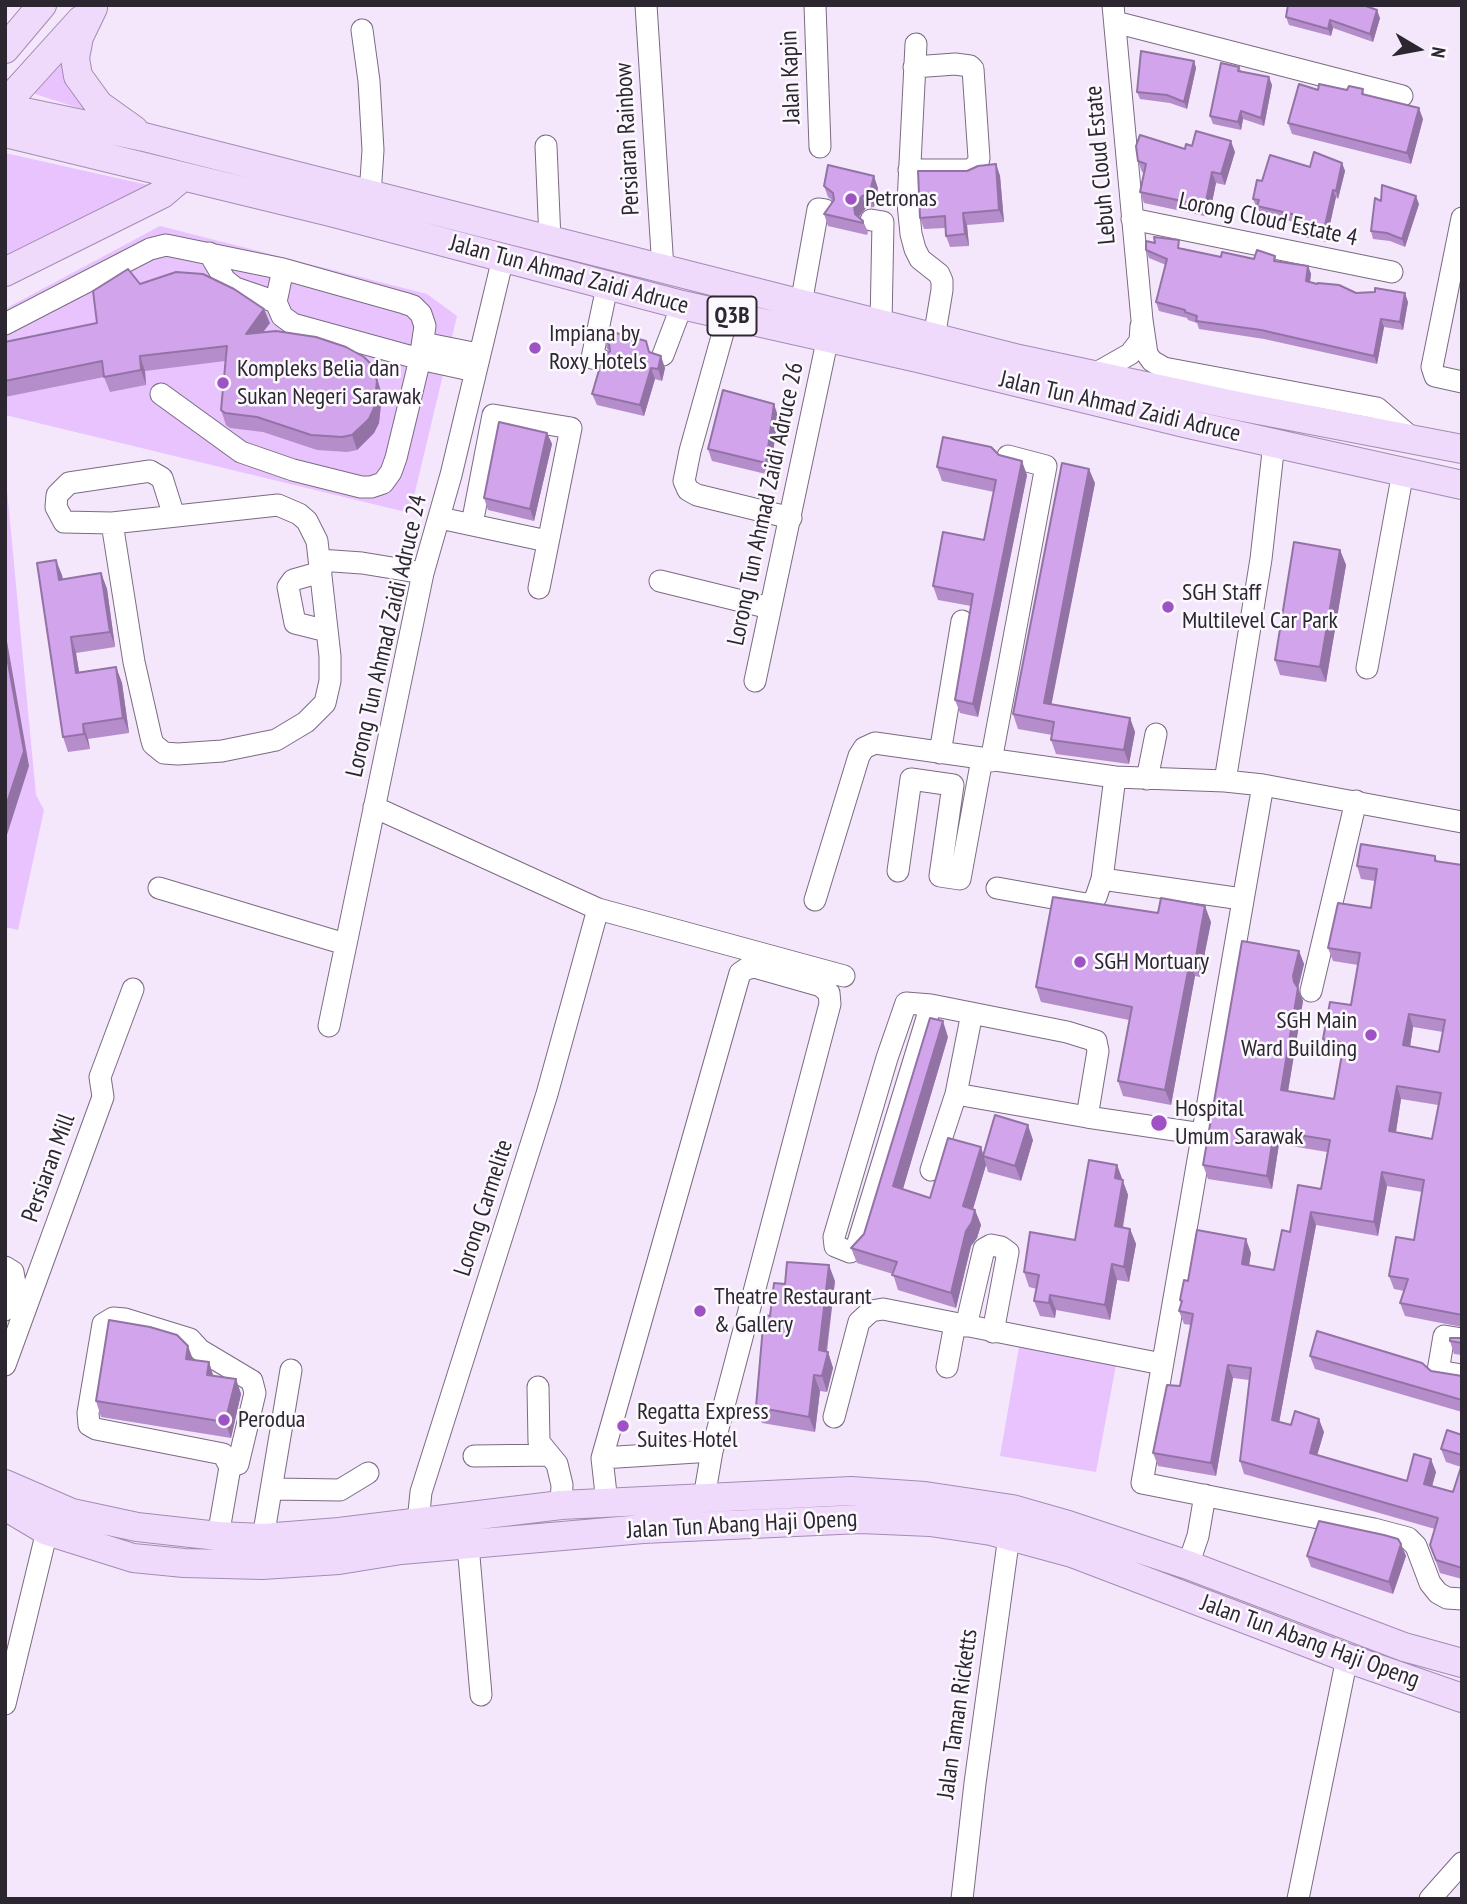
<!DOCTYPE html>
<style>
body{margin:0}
#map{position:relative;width:1467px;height:1904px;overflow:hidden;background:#f4e7fc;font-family:"PT Sans Narrow",sans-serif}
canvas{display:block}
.frame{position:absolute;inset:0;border:7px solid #2c2630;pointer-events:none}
.north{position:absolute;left:1383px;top:14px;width:70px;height:70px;-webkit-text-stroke:5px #fcf9fe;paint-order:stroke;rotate:100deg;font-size:19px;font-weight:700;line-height:28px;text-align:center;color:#2c2630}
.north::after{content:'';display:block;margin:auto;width:24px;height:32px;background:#2c2630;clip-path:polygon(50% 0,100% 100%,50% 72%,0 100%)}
</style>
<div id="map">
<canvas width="1467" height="1904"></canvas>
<div class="frame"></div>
<div class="north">N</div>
</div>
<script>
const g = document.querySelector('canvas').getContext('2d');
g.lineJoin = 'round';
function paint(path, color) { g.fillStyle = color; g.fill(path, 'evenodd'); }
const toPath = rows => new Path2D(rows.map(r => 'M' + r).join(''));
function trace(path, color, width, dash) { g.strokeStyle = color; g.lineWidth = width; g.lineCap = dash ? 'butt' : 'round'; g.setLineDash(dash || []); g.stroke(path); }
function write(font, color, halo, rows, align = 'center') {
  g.font = font + ' "PT Sans Narrow",sans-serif'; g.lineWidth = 5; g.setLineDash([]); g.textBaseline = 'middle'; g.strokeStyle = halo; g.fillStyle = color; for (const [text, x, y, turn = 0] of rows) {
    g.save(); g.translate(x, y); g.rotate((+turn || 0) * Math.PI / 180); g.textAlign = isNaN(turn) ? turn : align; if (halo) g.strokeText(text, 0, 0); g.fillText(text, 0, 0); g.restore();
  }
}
paint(toPath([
 [66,56,91,112,32,93],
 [5,153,148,185,5,257],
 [160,226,427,294,457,316,410,513,5,415,5,309],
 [5,469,36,795,44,810,18,930,5,927],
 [1019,1347,1116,1365,1096,1472,1000,1456]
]), '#e8c3fe');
const minor = toPath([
 [646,5,663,269],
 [815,5,820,147],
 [1113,5,1142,320,1147,354,1152,361,1164,368,1377,408,1414,440],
 [1115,22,1402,96],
 [362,30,369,81,373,150,370,195],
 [916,44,908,203,911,234,915,249,920,259,939,274,942,281,942,290,934,338],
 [546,146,550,240],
 [909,170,971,170,978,163,979,158,973,69,970,66,955,64,914,67],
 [1462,218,1432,367,1435,376,1462,382],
 [1132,219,1392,272],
 [871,220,883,222,881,324],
 [209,253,225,280,235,288,276,302],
 [283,269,276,302,282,316,293,324,420,359,475,371],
 [801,304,818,209,825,210],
 [728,315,690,451,684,481,688,490,697,495,791,518],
 [5,324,150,249,166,245,283,269,404,303,413,306,421,314,425,326,420,359,396,458,391,472,383,483,371,487,361,487,293,470,241,452,161,394],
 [423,343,478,354],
 [663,355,682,305],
 [601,360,592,358,607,287],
 [1093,375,1130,354,1140,341,1141,326],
 [278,505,299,514,307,521,317,541,330,656,330,681,325,703,306,722,276,740,222,751,178,754,164,753,153,744,151,737,134,662,112,523,278,505],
 [440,518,547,541],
 [112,523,64,522,56,507,57,495,69,483,150,471,162,478,174,516],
 [472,524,493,415,571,428,539,588],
 [319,560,362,563,423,573],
 [321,572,293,580,288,587,295,623,327,631],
 [660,581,770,608],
 [1367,668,1403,472],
 [755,681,828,337],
 [940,753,962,621],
 [991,761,1046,466,1008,456],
 [1147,779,1156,734],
 [1225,781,1261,559,1274,443],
 [1263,785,1142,1483,1374,1529,1408,1538,1416,1546,1430,1583,1438,1593,1447,1598,1462,1599],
 [374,807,598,909,844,976],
 [898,871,911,779,953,785,940,876,960,879,982,759],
 [1102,879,1242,899],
 [159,888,345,944],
 [997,888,1086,904,1092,902,1096,897,1102,879,1115,777],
 [815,900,859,756,864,748,875,743,1115,777,1225,781,1263,785,1462,822],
 [1311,991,1356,801],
 [931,1005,857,1246,850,1252,835,1246,834,1237,887,1058,906,1003,931,1005,1067,1032,1096,1041,1098,1051,1087,1117],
 [329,1026,423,573,451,475,503,258],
 [956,1094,1087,1117,1202,1134],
 [931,1170,956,1094,972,1013],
 [5,1267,13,1272,16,1289,5,1310],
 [966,1326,984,1249,991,1245,1001,1247,1008,1252,993,1332],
 [1462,1339,1444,1336,1438,1371,1462,1375],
 [5,1365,103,1097,100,1077,133,989],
 [947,1367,955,1324],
 [538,1387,539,1442,557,1464,562,1485,561,1505],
 [834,1417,859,1322,871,1311,883,1309,1162,1364],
 [474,1456,549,1455],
 [602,1458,712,1451],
 [273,1489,340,1490,368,1473],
 [607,1503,602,1458,740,973,746,969,754,967,821,986,829,993,830,1004,712,1451,704,1498],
 [418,1522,421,1492,547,1094,598,909],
 [218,1536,230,1467,223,1454,96,1429,89,1425,88,1413,103,1324,113,1318,125,1319,190,1339,200,1350,252,1381,255,1393,238,1464,230,1467],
 [263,1538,291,1370],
 [468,1545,481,1695],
 [1188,1565,1198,1536,1205,1495],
 [5,1704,47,1531],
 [962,1899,975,1783,1009,1536],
 [1298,1899,1347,1658],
 [1430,1899,1462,1863]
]);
const major = toPath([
 [93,8,79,37,75,58,78,76,99,105,134,130],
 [5,49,42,5],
 [5,104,81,20],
 [5,108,144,137,1019,359,1238,406,1462,449],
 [5,133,330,212,682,305,918,358,1188,424,1462,485],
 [5,272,162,194,182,177],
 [5,1484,72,1513,137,1527,218,1536,263,1538,339,1532,561,1505,851,1491,925,1496,1012,1509,1068,1525,1188,1565,1404,1647,1462,1663],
 [5,1506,47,1531,133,1558,184,1563,262,1565,339,1560,401,1550,643,1529,861,1519,930,1522,991,1531,1072,1553,1347,1658,1462,1698]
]);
trace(minor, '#7a6b82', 23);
trace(major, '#a48bb3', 30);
trace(minor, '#fff', 21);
trace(major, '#efdafb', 28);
paint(toPath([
 [1286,17,1380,18,1373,42,1333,28,1331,36,1289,25],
 [1194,61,1196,68,1187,109,1170,103,1140,99,1137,92],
 [1239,67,1241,71,1272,85,1264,126,1243,119,1241,130,1213,124,1210,116],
 [1363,89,1364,94,1423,119,1411,164,1292,134,1288,123,1318,90],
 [1192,146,1235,152,1225,185,1216,183,1209,217,1144,203,1140,192,1144,173,1142,172,1138,161,1185,149],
 [1342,163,1345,171,1338,199,1336,197,1326,242,1296,235,1293,227,1294,222,1260,214,1258,207,1256,206,1253,199,1262,181,1310,167],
 [996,164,1000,176,1004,222,967,225,969,246,950,247,946,236,946,228,924,229,920,218,967,171],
 [824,186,878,188,874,207,866,208,859,217,863,221,868,232,867,235,828,226,824,214,833,201,828,197],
 [1381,201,1419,204,1405,247,1390,241,1373,239,1371,231],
 [1182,248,1221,257,1254,259,1275,256,1277,261,1308,266,1311,274,1310,282,1356,293,1408,302,1403,330,1384,327,1377,364,1264,339,1199,329,1197,323,1188,320,1187,318,1159,311,1156,302,1166,265,1149,258,1146,250],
 [140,284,270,323,263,332,378,381,382,395,379,423,374,433,357,450,347,452,317,450,263,432,230,428,226,425,221,410,225,361,145,371,146,385,110,392,104,377,5,397,5,342,97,323],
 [603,337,651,353,665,368,662,381,655,379,644,416,597,405,592,394,609,351,607,349],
 [778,416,770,475,712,461,708,449],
 [547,433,552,444,534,521,488,510,484,498],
 [999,455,1027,475,978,717,960,713,955,700,971,606,938,600,933,586,984,540,994,492,942,481,937,467],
 [1095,483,1051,704,1130,718,1135,732,1129,764,1056,754,1051,740,1052,735,1018,729,1013,714],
 [1340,550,1346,565,1326,682,1280,675,1275,660],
 [101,573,107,589,115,647,76,653,79,673,116,667,122,683,129,733,88,739,90,749,68,752,63,737,62,575,63,579],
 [1435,856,1437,861,1462,865,1462,1327,1405,1316,1400,1303,1404,1291,1394,1289,1389,1276,1414,1240,1422,1192,1387,1186,1378,1236,1316,1225,1279,1422,1324,1432,1317,1455,1407,1481,1436,1472,1432,1486,1453,1492,1461,1467,1446,1462,1441,1449,1462,1435,1462,1579,1440,1573,1430,1545,1435,1529,1244,1474,1240,1461,1249,1380,1233,1378,1216,1476,1158,1466,1153,1453,1180,1386,1191,1325,1184,1324,1179,1311,1181,1303,1180,1300,1188,1281,1251,1253,1249,1265,1274,1270,1290,1232,1321,1189,1327,1152,1279,1144,1272,1189,1208,1179,1203,1165,1299,951,1304,964,1298,988,1303,1001,1288,1091,1334,1099,1342,1055,1328,1053,1323,1039,1351,1005,1358,965,1333,961,1328,948,1371,908,1375,881,1361,879,1357,866],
 [1413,1027,1443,1032,1439,1052,1410,1047],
 [1401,1099,1438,1105,1432,1139,1396,1132],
 [1211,922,1200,977,1195,976,1171,1105,1123,1096,1118,1081,1129,1020,1041,1002,1036,987],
 [948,1037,903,1189,930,1198,981,1147,983,1154,1033,1140,1021,1181,988,1172,986,1165,973,1209,975,1210,981,1225,977,1238,971,1246,956,1308,898,1290,893,1274,857,1263,851,1248,864,1234],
 [1117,1165,1128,1195,1123,1228,1130,1229,1136,1244,1129,1282,1117,1280,1110,1320,1056,1310,1055,1318,1040,1316,1034,1301,1037,1289,1029,1287,1024,1272,1075,1240],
 [835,1281,827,1352,828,1352,833,1368,827,1392,820,1391,815,1432,762,1423,756,1407,770,1316],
 [1462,1338,1462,1355,1454,1354,1450,1341],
 [1310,1356,1462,1376,1462,1412,1315,1369],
 [193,1360,209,1362,213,1376,236,1379,241,1394,231,1438,101,1417,96,1401],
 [1401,1544,1406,1556,1393,1594,1311,1567,1307,1556]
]), '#b58dcb');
paint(toPath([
 [1377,10,1380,18,1373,42,1370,34],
 [1330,20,1333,28,1331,36,1328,29],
 [1194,61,1196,68,1187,109,1184,102],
 [1269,77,1272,85,1264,126,1261,118],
 [1419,108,1423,119,1411,164,1407,153],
 [1241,111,1243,119,1241,130,1238,122],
 [1231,141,1235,152,1225,185,1221,174],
 [1342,163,1345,171,1338,199,1336,191],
 [996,164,1000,176,1004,222,999,210],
 [1212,172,1216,183,1209,217,1205,206],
 [874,176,878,188,874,207,869,195],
 [1333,190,1336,197,1326,242,1323,234],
 [862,196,866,208,858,217,855,214,854,206],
 [1416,196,1419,204,1405,247,1402,239],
 [963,213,967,225,969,246,965,234],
 [1308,266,1311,274,1309,289,1306,281],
 [1405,293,1408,302,1403,330,1400,322],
 [264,309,270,323,251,348,246,334],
 [1381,319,1384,327,1377,364,1374,356],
 [140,356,145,371,146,385,141,370],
 [661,356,665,368,662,381,658,369],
 [373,366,382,395,379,423,374,433,357,450,352,435],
 [651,368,655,379,644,416,640,405],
 [774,404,778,416,770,475,766,463],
 [547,433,552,444,534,521,530,509],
 [1022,461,1027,475,978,717,973,704],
 [1089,469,1095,483,1049,717,1044,703],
 [1340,550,1346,565,1326,682,1320,667],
 [56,560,62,575,65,595,59,580],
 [101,573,107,589,115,647,110,632],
 [5,630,29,766,6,838,5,834],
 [71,637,76,653,82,689,76,673],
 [116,667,122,683,129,733,123,718],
 [1130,718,1135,732,1129,764,1124,750],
 [83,724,88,739,90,749,84,734],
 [1205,906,1211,922,1200,977,1195,962],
 [1299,951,1304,964,1298,989,1303,1001,1286,1103,1281,1090,1294,982,1293,976],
 [1190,961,1195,976,1171,1105,1165,1090],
 [1409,1014,1413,1027,1408,1059,1403,1045],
 [943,1021,948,1037,899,1202,893,1186],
 [1397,1086,1401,1099,1394,1144,1389,1131],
 [1028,1125,1033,1140,1021,1181,1015,1166],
 [1274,1131,1279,1144,1272,1189,1267,1176],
 [981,1147,986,1165,969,1222,963,1206],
 [1117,1165,1128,1195,1120,1241,1115,1226,1115,1178],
 [1382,1172,1387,1186,1378,1236,1374,1222],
 [975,1210,981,1225,977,1238,971,1246,956,1308,951,1293,966,1231],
 [1311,1212,1316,1225,1277,1434,1272,1420],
 [1130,1229,1136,1244,1129,1282,1124,1267],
 [1246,1239,1251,1253,1247,1277,1242,1264],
 [1112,1264,1117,1280,1110,1320,1105,1305],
 [829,1265,835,1281,825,1361,828,1352,833,1368,827,1392,822,1376,819,1350],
 [1050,1295,1056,1310,1055,1318,1049,1303],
 [188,1346,194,1362,186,1359],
 [209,1362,214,1378,207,1375],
 [1228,1365,1233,1378,1216,1476,1211,1463],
 [814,1375,820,1391,815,1432,809,1417],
 [236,1379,241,1394,231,1438,225,1422],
 [1319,1419,1324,1432,1314,1466,1310,1453],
 [1431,1459,1436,1472,1429,1497,1424,1484],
 [1401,1544,1406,1556,1393,1594,1389,1582]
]), '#9373a5');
const building = toPath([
 [1288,5,1363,5,1377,10,1370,34,1330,20,1328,29,1286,17,1288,5],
 [1141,51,1194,61,1184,102,1167,95,1137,92,1141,51],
 [1221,63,1239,67,1238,71,1269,77,1261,118,1241,111,1238,122,1210,116,1221,63],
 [1299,84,1318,90,1319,84,1347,90,1349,86,1363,89,1362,94,1419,108,1407,153,1288,123,1299,84],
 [1196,131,1231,141,1221,174,1212,172,1205,206,1140,192,1146,164,1138,161,1136,146,1140,135,1185,149,1186,144,1192,146,1196,131],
 [1314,152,1342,163,1336,191,1333,190,1323,234,1293,227,1296,215,1257,206,1259,200,1253,199,1257,180,1262,181,1270,155,1310,167,1314,152],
 [996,164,999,210,963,213,965,234,946,236,945,216,920,218,918,171,967,171,978,166,996,164],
 [828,165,874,176,869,195,862,196,854,206,855,214,863,221,863,223,824,214,834,200,833,193,824,186,828,165],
 [1382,185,1416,196,1402,239,1387,233,1371,231,1375,198,1381,201,1382,185],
 [1154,237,1179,240,1178,248,1221,257,1222,252,1254,259,1257,250,1275,256,1274,261,1308,266,1306,281,1317,284,1318,283,1339,285,1356,293,1375,292,1375,288,1405,293,1400,322,1381,319,1374,356,1261,330,1196,321,1197,316,1185,312,1185,310,1156,302,1167,259,1146,250,1146,241,1155,243,1154,237],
 [128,269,140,284,176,272,203,274,234,289,264,309,246,334,276,331,316,337,346,347,364,357,373,366,377,381,374,408,369,419,352,435,342,437,311,435,257,417,225,413,221,410,227,346,140,356,141,370,104,377,102,361,5,381,5,342,97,323,93,291,128,269],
 [605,330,646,341,649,352,661,356,658,369,651,368,640,405,592,394,602,360,610,351,609,344,603,337,605,330],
 [723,390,774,404,766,463,708,449,723,390],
 [499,422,547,433,530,509,484,498,499,422],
 [943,437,991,447,999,455,1022,461,973,704,955,700,973,594,933,586,943,532,984,540,996,480,937,467,943,437],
 [1062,463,1089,469,1044,703,1130,718,1124,750,1051,740,1054,722,1013,714,1062,463],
 [1294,542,1340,550,1320,667,1275,660,1294,542],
 [56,560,59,580,101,573,110,632,71,637,76,673,116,667,123,718,83,724,84,734,63,737,37,563,56,560],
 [5,646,24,751,5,809,5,646],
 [1361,844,1435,856,1435,861,1462,865,1462,1315,1400,1303,1408,1279,1389,1276,1396,1237,1414,1240,1424,1180,1382,1172,1374,1222,1311,1212,1272,1420,1291,1425,1295,1411,1319,1419,1310,1453,1407,1481,1414,1454,1431,1459,1424,1484,1453,1492,1462,1464,1462,1568,1436,1560,1430,1545,1438,1518,1240,1461,1251,1368,1228,1365,1211,1463,1153,1453,1167,1385,1180,1386,1193,1314,1179,1311,1182,1301,1180,1300,1184,1280,1188,1281,1197,1230,1246,1239,1242,1264,1274,1270,1282,1230,1290,1232,1298,1185,1321,1189,1330,1140,1274,1131,1267,1176,1203,1165,1242,941,1299,951,1293,976,1294,982,1298,988,1281,1090,1334,1099,1344,1043,1323,1039,1330,1002,1351,1005,1360,953,1328,948,1338,903,1371,908,1377,869,1357,866,1361,844],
 [1409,1014,1445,1020,1439,1052,1403,1045,1409,1014],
 [1397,1086,1441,1093,1432,1139,1389,1131,1397,1086],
 [1053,897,1158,913,1161,898,1205,906,1195,962,1190,961,1165,1090,1118,1081,1132,1007,1036,987,1053,897],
 [930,1018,943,1021,893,1186,930,1198,948,1138,981,1147,963,1206,975,1210,972,1222,966,1231,951,1293,892,1275,897,1262,851,1248,864,1234,930,1018],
 [995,1115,1028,1125,1015,1166,983,1156,995,1115],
 [1089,1160,1117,1165,1115,1178,1123,1180,1115,1226,1130,1229,1124,1267,1112,1264,1105,1305,1050,1295,1049,1303,1034,1301,1039,1275,1024,1272,1030,1232,1075,1240,1089,1160],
 [787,1262,829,1265,819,1350,828,1352,822,1376,814,1375,809,1417,756,1407,764,1315,770,1316,774,1283,785,1284,787,1262],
 [109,1320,150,1327,177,1335,188,1346,186,1359,209,1362,207,1375,236,1379,225,1422,96,1401,109,1320],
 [1317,1331,1422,1363,1431,1371,1462,1376,1462,1400,1310,1356,1317,1331],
 [1450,1338,1462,1338,1462,1343,1450,1341,1450,1338],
 [1447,1430,1462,1435,1462,1455,1441,1449,1447,1430],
 [1319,1521,1384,1535,1398,1539,1401,1544,1389,1582,1307,1556,1319,1521]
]);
paint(building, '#d2a4ec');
trace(building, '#9373a5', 2);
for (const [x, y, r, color] of [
 [851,199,7,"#9e52c4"],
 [535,348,7,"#9e52c4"],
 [223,383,7,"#9e52c4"],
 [1168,607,7,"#9e52c4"],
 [1080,962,7,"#9e52c4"],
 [1371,1035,7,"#9e52c4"],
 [1159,1123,9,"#9e52c4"],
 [700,1311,7,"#9e52c4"],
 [224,1420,7,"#9e52c4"],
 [623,1426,7,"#9e52c4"]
]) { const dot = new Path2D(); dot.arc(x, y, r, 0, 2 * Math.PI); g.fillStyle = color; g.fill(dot); trace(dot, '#fcf9fe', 2.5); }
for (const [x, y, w] of [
 [732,316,49]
]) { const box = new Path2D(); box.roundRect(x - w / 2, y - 19.5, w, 39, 5); g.fillStyle = '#fcf9fe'; g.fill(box); trace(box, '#2c2630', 2); }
write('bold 23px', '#2c2630', null, [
 ["Q3B",732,316]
]);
write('24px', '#2c2630', '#fcf9fe', [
 ["Jalan Kapin",791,77,-92],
 ["Persiaran Rainbow",628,139,-93],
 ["Lebuh Cloud Estate",1101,165,-95],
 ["Lorong Cloud Estate 4",1268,220,12],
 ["Jalan Tun Ahmad Zaidi Adruce",569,275,15],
 ["Jalan Tun Ahmad Zaidi Adruce",1120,407,13],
 ["Lorong Tun Ahmad Zaidi Adruce 26",766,504,-78],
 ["Lorong Tun Ahmad Zaidi Adruce 24",387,636,-77],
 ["Persiaran Mill",49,1168,-70],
 ["Lorong Carmelite",484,1208,-72],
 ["Jalan Tun Abang Haji Openg",742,1525,-3],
 ["Jalan Tun Abang Haji Openg",1310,1642,20],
 ["Jalan Taman Ricketts",958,1714,-82]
]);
write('24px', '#2c2630', '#fcf9fe', [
 ["Petronas",865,199],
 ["Impiana by",549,334],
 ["Roxy Hotels",549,362],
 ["Kompleks Belia dan",237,369],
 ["Sukan Negeri Sarawak",237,397],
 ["SGH Staff",1182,593],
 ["Multilevel Car Park",1182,621],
 ["SGH Mortuary",1094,962],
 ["SGH Main",1357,1021,"right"],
 ["Ward Building",1357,1049,"right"],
 ["Hospital",1175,1109],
 ["Umum Sarawak",1175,1137],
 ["Theatre Restaurant",714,1297],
 ["& Gallery",714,1325],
 ["Regatta Express",637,1412],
 ["Suites Hotel",637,1440],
 ["Perodua",238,1420]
], 'left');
</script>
